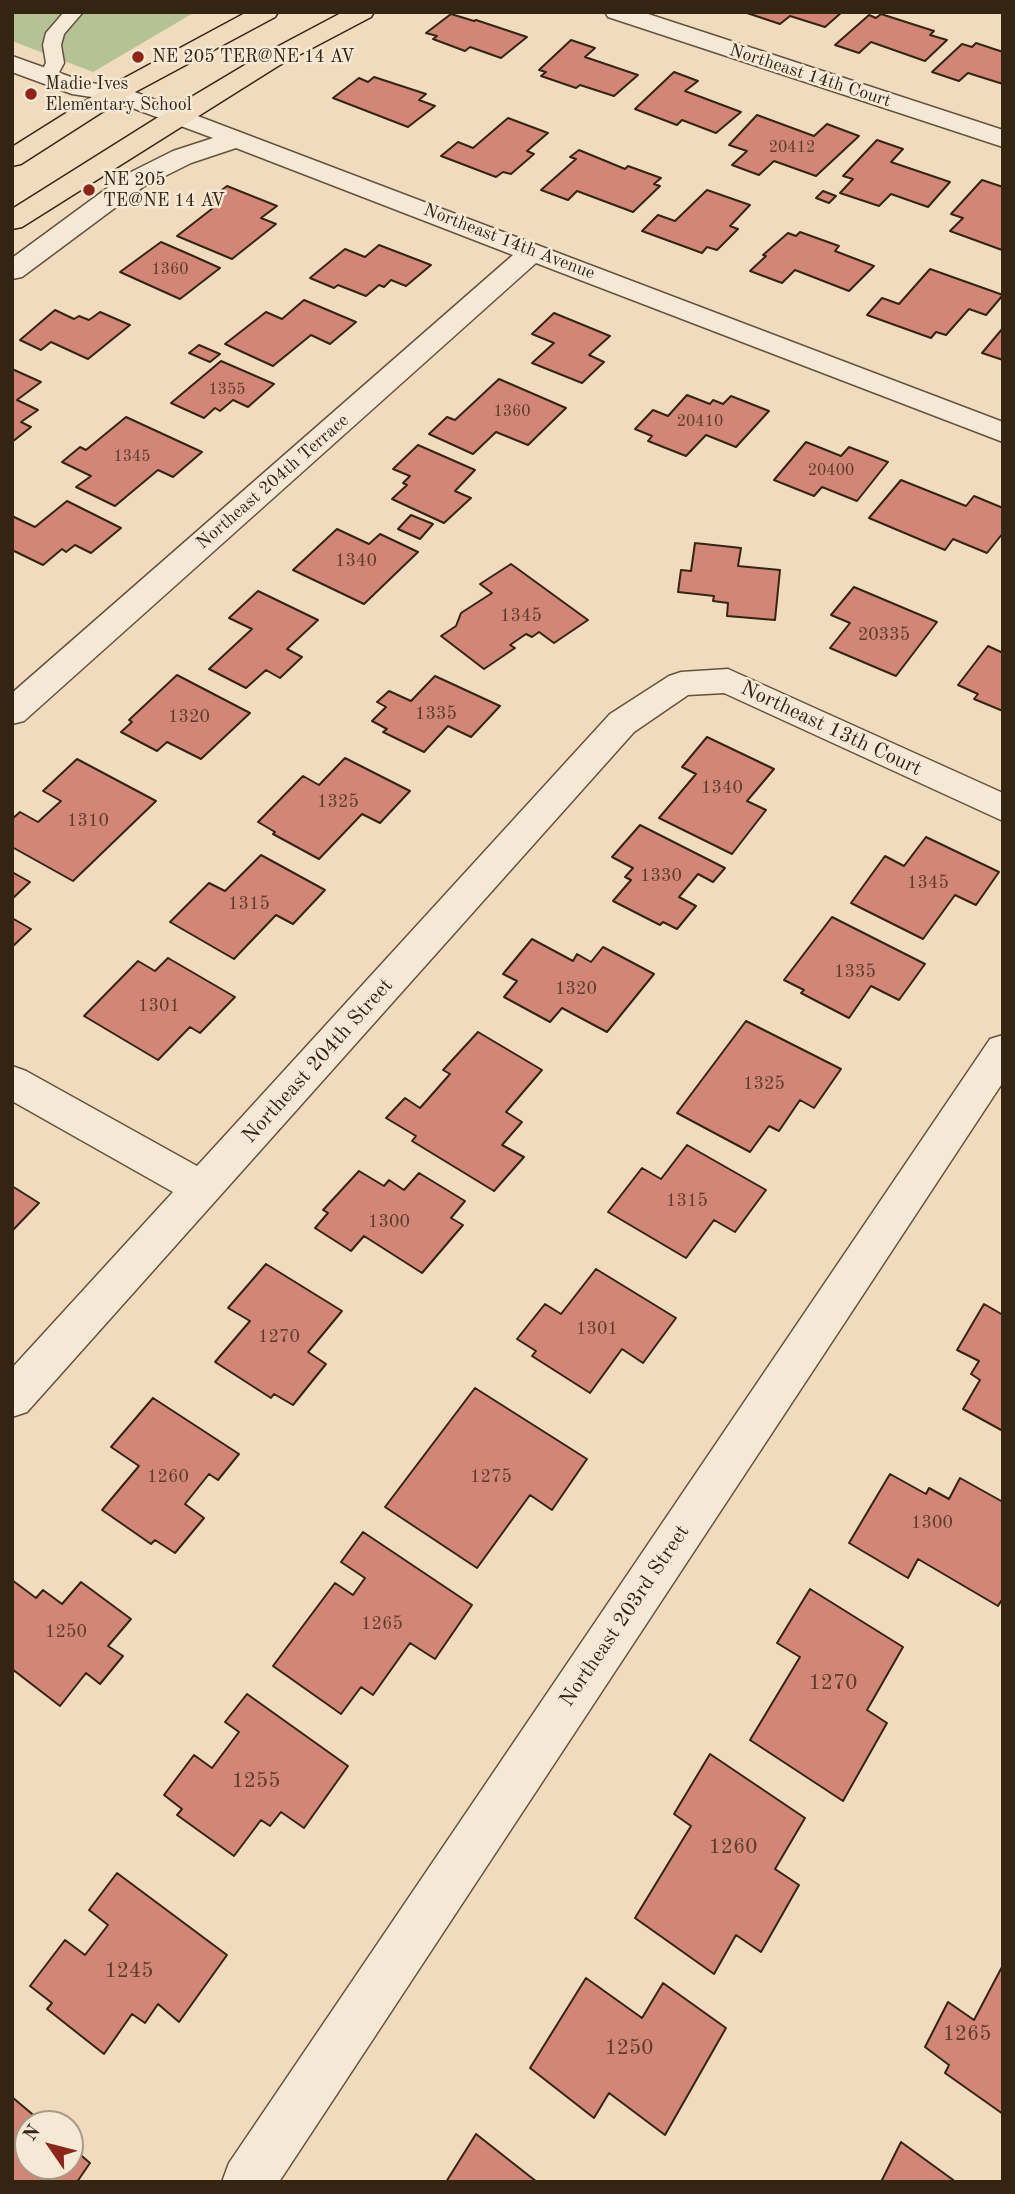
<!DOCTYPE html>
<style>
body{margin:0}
#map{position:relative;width:1015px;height:2194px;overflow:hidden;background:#f0dcbd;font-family:"Old Standard TT",serif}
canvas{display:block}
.frame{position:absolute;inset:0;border:14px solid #342412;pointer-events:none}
.north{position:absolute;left:14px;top:2110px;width:70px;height:70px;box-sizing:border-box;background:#f5e8d4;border:2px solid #a89a86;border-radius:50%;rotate:305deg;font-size:19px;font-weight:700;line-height:28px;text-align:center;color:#342412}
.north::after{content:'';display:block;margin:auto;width:24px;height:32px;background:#8f2418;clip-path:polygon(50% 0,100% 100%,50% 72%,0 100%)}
</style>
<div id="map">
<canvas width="1015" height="2194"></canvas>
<div class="frame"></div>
<div class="north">N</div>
</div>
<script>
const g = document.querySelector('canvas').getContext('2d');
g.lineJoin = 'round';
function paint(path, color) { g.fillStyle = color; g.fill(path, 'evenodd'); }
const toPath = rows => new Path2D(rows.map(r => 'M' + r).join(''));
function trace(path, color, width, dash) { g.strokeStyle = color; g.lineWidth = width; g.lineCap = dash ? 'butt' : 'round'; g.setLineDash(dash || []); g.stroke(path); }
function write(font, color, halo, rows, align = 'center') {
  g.font = font + ' "Old Standard TT",serif'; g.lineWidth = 5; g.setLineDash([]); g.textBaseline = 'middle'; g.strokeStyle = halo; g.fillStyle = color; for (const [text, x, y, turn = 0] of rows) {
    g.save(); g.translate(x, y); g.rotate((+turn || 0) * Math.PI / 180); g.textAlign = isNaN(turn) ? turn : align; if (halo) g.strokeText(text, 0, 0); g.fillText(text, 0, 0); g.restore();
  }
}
paint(toPath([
 [12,12,195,12,93,72,12,41]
]), '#b5c294');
const building = toPath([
 [744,12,842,12,825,27,790,16,780,24,744,12],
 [451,14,474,21,476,20,527,37,501,58,470,47,465,51,433,39,437,36,426,33,451,14],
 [881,14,934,31,930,35,947,40,925,61,871,42,859,53,835,45,869,15,876,18,881,14],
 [571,40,595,48,585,57,638,75,614,96,580,85,576,88,541,76,546,72,539,70,571,40],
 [976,43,1003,52,1003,84,968,73,959,81,932,72,962,44,972,47,976,43],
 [674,72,698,81,685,91,741,112,716,133,682,120,677,125,635,109,674,72],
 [374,77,426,94,419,100,435,106,408,127,333,98,359,78,368,82,374,77],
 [757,115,814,136,827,124,859,136,816,176,774,161,759,175,732,165,747,151,729,145,757,115],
 [508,118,548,133,527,151,534,154,511,174,503,172,496,177,441,156,458,142,473,148,508,118],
 [877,140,903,149,891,162,950,182,928,207,891,194,879,206,840,193,853,179,843,176,877,140],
 [579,150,625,169,628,166,661,178,654,184,660,186,633,212,577,191,568,200,541,190,576,159,570,157,579,150],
 [982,180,1003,187,1002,250,950,231,963,218,951,214,982,180],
 [227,186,277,206,261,218,276,224,232,259,177,236,213,208,203,204,227,186],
 [707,190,750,205,730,226,738,229,717,250,707,247,702,253,642,231,658,215,675,221,707,190],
 [823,191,836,196,829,203,816,198,823,191],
 [800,232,839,246,835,251,874,266,849,291,795,270,782,283,750,271,766,256,763,255,788,233,796,236,800,232],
 [161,242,191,255,220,268,180,299,120,272,161,242],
 [379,245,431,265,406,286,391,280,384,287,379,285,366,296,338,285,334,288,310,278,345,249,365,257,379,245],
 [930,269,1003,295,986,315,969,309,946,335,936,332,931,338,867,315,882,298,899,304,930,269],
 [304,300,356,322,330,344,311,335,273,366,225,344,266,312,282,319,304,300],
 [55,310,74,319,79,316,89,320,100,312,130,325,88,359,51,342,41,350,20,340,55,310],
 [554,313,610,336,589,355,604,362,582,383,532,363,554,343,532,334,554,313],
 [1003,328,1003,360,982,353,1003,328],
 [199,345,220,354,210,362,189,353,199,345],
 [221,361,274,384,248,407,233,400,220,411,215,408,204,418,171,403,221,361],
 [12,369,41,382,17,400,38,410,21,422,31,427,12,442,12,369],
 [499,379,566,408,528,445,496,432,473,454,429,434,447,417,455,420,499,379],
 [687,395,710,404,713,400,723,404,731,396,769,411,736,447,706,435,686,456,648,441,652,436,635,429,653,410,668,416,687,395],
 [126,417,202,452,173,477,158,470,115,506,76,487,91,476,62,462,80,447,86,450,126,417],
 [806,442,841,456,849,447,888,462,857,501,822,487,814,496,774,480,806,442],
 [418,445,475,470,455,491,471,498,444,523,392,499,407,485,403,483,410,476,393,469,418,445],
 [901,480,966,506,974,496,1003,508,1003,533,987,553,953,539,945,550,869,518,901,480],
 [67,501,121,528,91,553,75,545,66,552,62,549,43,565,12,550,12,516,35,527,67,501],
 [411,515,433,524,420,539,398,529,411,515],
 [337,529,369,544,380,534,418,552,364,604,293,570,337,529],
 [695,543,741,548,738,566,780,570,775,620,727,616,728,603,713,601,714,596,678,592,681,570,691,571,695,543],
 [511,564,588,620,554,643,539,632,532,637,526,634,510,645,515,648,484,669,441,636,456,626,461,613,492,593,480,584,511,564],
 [854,587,937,622,896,676,830,648,850,623,831,615,854,587],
 [258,591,318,620,287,649,302,657,280,678,266,670,246,688,209,669,252,629,229,618,258,591],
 [988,646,1003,653,1003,711,974,699,978,694,958,685,988,646],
 [177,675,250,713,201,759,167,742,157,751,121,732,132,722,129,720,177,675],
 [435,676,500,706,471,737,448,726,424,752,383,732,387,729,372,721,386,707,377,702,389,691,411,701,435,676],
 [707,737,774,769,747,801,766,810,732,854,659,818,696,774,682,767,707,737],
 [345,758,410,791,380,823,362,814,319,859,273,834,275,832,258,822,303,776,319,785,345,758],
 [77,759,156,801,73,881,12,847,12,819,20,812,38,822,61,801,43,791,77,759],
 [640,825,725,868,713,882,698,874,679,897,696,906,677,929,663,922,660,925,613,901,631,880,625,877,633,868,612,857,640,825],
 [926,837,999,872,976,905,955,895,923,939,851,903,885,856,904,866,926,837],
 [261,855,325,890,293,924,276,915,234,959,170,922,209,883,225,891,261,855],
 [12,872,30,882,12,899,12,872],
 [832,917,925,964,899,1000,871,986,849,1018,801,993,804,990,784,980,832,917],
 [12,918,31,929,12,947,12,918],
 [532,939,573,961,577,954,591,962,603,947,654,974,607,1032,562,1008,550,1022,504,997,517,981,503,974,532,939],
 [168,958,235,997,200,1033,190,1027,158,1060,84,1016,138,961,155,971,168,958],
 [746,1021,841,1069,814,1108,800,1100,779,1131,769,1126,750,1152,677,1113,746,1021],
 [478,1032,542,1070,506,1112,522,1122,502,1145,524,1157,494,1191,412,1141,416,1136,386,1118,405,1098,420,1108,450,1074,443,1070,478,1032],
 [687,1145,766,1190,735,1232,714,1220,686,1258,608,1212,642,1168,661,1179,687,1145],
 [359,1171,384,1186,389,1180,404,1190,419,1173,465,1201,451,1218,463,1225,422,1273,364,1236,351,1251,315,1228,328,1213,323,1210,359,1171],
 [12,1186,39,1203,12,1231,12,1186],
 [266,1264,342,1311,308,1352,326,1364,293,1405,274,1394,271,1398,215,1362,250,1321,228,1308,266,1264],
 [596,1269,676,1318,643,1363,622,1349,590,1393,532,1356,536,1351,517,1339,545,1304,561,1314,596,1269],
 [984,1304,1003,1315,1003,1431,963,1409,980,1380,971,1374,979,1361,957,1350,984,1304],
 [475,1388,587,1459,552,1510,530,1495,477,1568,385,1507,475,1388],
 [153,1398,239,1454,218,1480,209,1474,185,1504,204,1518,175,1553,155,1540,151,1544,102,1510,139,1466,111,1447,153,1398],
 [890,1474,926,1494,929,1488,949,1499,960,1478,1003,1502,1003,1598,998,1606,918,1559,908,1578,849,1543,890,1474],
 [363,1532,472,1605,435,1659,410,1643,373,1695,361,1687,341,1714,273,1666,335,1583,353,1595,365,1578,341,1562,363,1532],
 [12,1580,36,1598,43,1590,62,1604,81,1582,131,1619,108,1646,123,1656,100,1684,86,1673,60,1706,12,1669,12,1580],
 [810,1589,903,1647,867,1710,887,1723,843,1801,750,1740,800,1657,777,1643,810,1589],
 [247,1694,348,1766,304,1828,281,1812,270,1826,261,1820,234,1856,177,1815,182,1809,164,1795,194,1755,212,1768,239,1732,225,1722,247,1694],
 [710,1754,805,1818,775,1869,799,1885,761,1952,736,1935,714,1974,635,1918,691,1826,674,1814,710,1754],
 [117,1873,227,1955,179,2022,158,2004,145,2023,132,2014,104,2054,47,2009,52,2003,30,1986,65,1940,85,1955,108,1925,89,1910,117,1873],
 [1003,1965,1003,2114,945,2073,949,2065,925,2047,948,2002,974,2020,1003,1965],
 [586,1978,642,2018,663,1983,726,2028,665,2135,609,2093,594,2118,530,2068,586,1978],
 [12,2097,44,2124,28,2124,28,2166,70,2166,70,2146,90,2163,77,2182,12,2182,12,2097],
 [476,2134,537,2182,446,2182,476,2134],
 [901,2142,956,2182,881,2182,901,2142]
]);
paint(building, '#d28675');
trace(building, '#342412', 2);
const service = toPath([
 [64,12,83,12,64,34,61,45,64,63,57,76,48,81,42,80,39,76,46,63,43,45,46,33,64,12]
]);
const minor = toPath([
 [605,12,642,12,1003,130,1003,147,608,17,605,12],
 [12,56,85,82,124,88,1003,422,1003,442,536,263,24,721,12,724,12,693,513,255,236,148,191,163,143,187,22,277,12,279,12,258,125,175,173,151,213,138,111,100,72,94,12,72,12,56],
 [728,669,1003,793,1003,821,724,693,688,695,634,732,27,1412,12,1417,12,1368,173,1192,12,1101,12,1066,26,1071,197,1166,610,714,669,676,681,672,728,669],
 [1003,1035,1003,1082,279,2182,222,2182,229,2163,990,1039,1003,1035]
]);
const primary = toPath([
 [247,12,278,12,275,17,124,98,21,164,12,166,12,147,106,88,247,12],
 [343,12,374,12,371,17,278,66,22,227,12,229,12,209,168,111,260,56,343,12]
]);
trace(service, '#63523d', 3);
trace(minor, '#63523d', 3);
trace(primary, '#342412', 3);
paint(service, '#f5e8d4');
paint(minor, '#f5e8d4');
paint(primary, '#f0dcbd');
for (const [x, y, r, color] of [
 [138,57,7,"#8f2418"],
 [31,94,7,"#8f2418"],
 [89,190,7,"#8f2418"]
]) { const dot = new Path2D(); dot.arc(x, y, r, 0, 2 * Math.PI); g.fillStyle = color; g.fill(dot); trace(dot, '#f5e8d4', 2.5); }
write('16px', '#5c3c2b', null, [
 ["20412",792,148],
 ["1360",170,270],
 ["1355",227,390],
 ["1360",512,412],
 ["20410",700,422],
 ["1345",132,457],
 ["20400",831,471]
]);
write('18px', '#342412', '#f5e8d4', [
 ["NE 205 TER@NE 14 AV",152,57],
 ["Madie Ives",45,84],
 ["Elementary School",45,105],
 ["NE 205",103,180],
 ["TE@NE 14 AV",103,201]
], 'left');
write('18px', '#342412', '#f5e8d4', [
 ["Northeast 14th Court",810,76,18],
 ["Northeast 14th Avenue",509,242,21],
 ["Northeast 204th Terrace",273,482,-41]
]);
write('18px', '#5c3c2b', null, [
 ["1340",356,561],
 ["1345",521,616],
 ["20335",884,635],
 ["1335",436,714],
 ["1320",189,717],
 ["1340",722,788],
 ["1325",338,802],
 ["1310",88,821],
 ["1330",661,876],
 ["1345",928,883],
 ["1315",249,904],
 ["1335",855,972],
 ["1320",576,989],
 ["1301",159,1006],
 ["1325",764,1084],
 ["1315",687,1201],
 ["1300",389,1222],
 ["1301",597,1329],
 ["1270",279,1337],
 ["1260",168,1477],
 ["1275",491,1477],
 ["1300",932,1523],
 ["1265",382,1624],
 ["1250",66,1632]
]);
write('21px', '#342412', '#f5e8d4', [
 ["Northeast 13th Court",831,729,25],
 ["Northeast 204th Street",318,1061,-48],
 ["Northeast 203rd Street",625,1616,-56]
]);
write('21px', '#5c3c2b', null, [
 ["1270",833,1683],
 ["1255",256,1781],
 ["1260",733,1847],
 ["1245",129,1971],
 ["1265",967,2034],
 ["1250",629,2048]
]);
</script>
